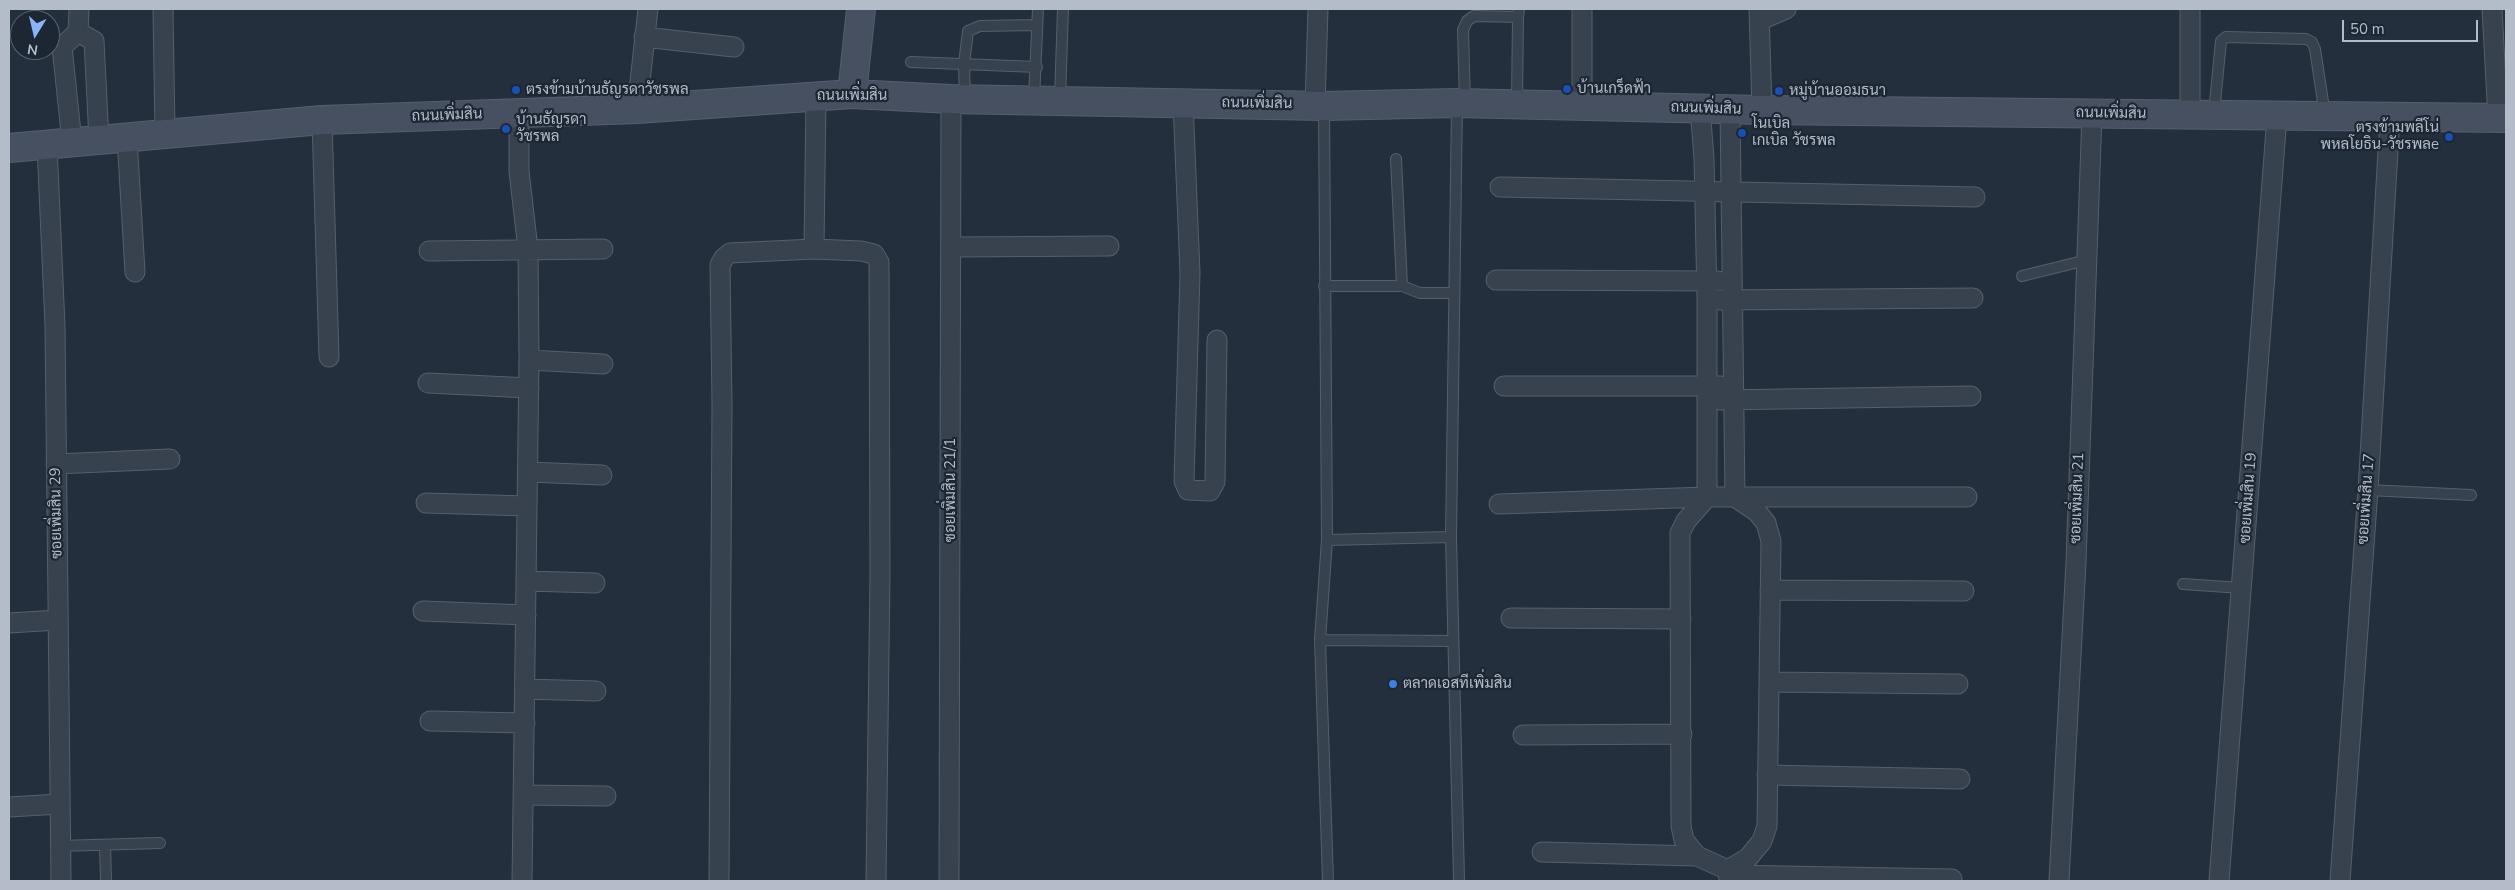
<!DOCTYPE html>
<meta charset="utf-8">
<style>
body{margin:0}
#map{position:relative;width:2515px;height:890px;overflow:hidden;background:#242f3e;font-family:"Nunito Sans",sans-serif}
canvas{display:block}
.frame{position:absolute;inset:0;border:10px solid #b4bcc9;pointer-events:none}
.north{position:absolute;left:10px;top:10px;width:50px;height:50px;box-sizing:border-box;background:#1d2633;border:1px solid #59626f;border-radius:50%;rotate:189deg;font-size:14px;font-weight:700;line-height:20px;text-align:center;color:#b4bcc9}
.north::after{content:'';display:block;margin:auto;width:18px;height:22px;background:#8ab4f8;clip-path:polygon(50% 0,100% 100%,50% 72%,0 100%)}
.scale{position:absolute;left:2342px;top:20px;width:136px;height:22px;box-sizing:border-box;border:2px solid #b4bcc9;border-top:0;padding-left:6px;font-size:15px;line-height:18px;white-space:nowrap;color:#b4bcc9;-webkit-text-stroke:4px #1d2633;paint-order:stroke}
</style>
<div id="map">
<canvas width="2515" height="890"></canvas>
<div class="frame"></div>
<div class="north">N</div>
<div class="scale">50 m</div>
</div>
<script>
const g = document.querySelector('canvas').getContext('2d');
g.lineJoin = 'round';
const toPath = rows => new Path2D(rows.map(r => 'M' + r).join(''));
function trace(path, color, width, dash) { g.strokeStyle = color; g.lineWidth = width; g.lineCap = dash ? 'butt' : 'round'; g.setLineDash(dash || []); g.stroke(path); }
function write(font, color, halo, rows, align = 'center') {
  g.font = font + ' "Nunito Sans",Sarabun,sans-serif'; g.lineWidth = 4.5; g.setLineDash([]); g.textBaseline = 'middle'; g.strokeStyle = halo; g.fillStyle = color; for (const [text, x, y, turn = 0] of rows) {
    g.save(); g.translate(x, y); g.rotate((+turn || 0) * Math.PI / 180); g.textAlign = isNaN(turn) ? turn : align; if (halo) g.strokeText(text, 0, 0); g.fillText(text, 0, 0); g.restore();
  }
}
const lane = toPath([
 [911,62,1037,67],
 [965,99,964,64,968,31,980,26,1037,25],
 [1034,99,1038,9],
 [1060,99,1063,9],
 [1465,102,1463,30,1467,21,1474,16,1518,17,1519,9],
 [1517,103,1518,17],
 [1457,104,1451,537,1459,881],
 [1324,107,1327,540,1320,640,1328,881],
 [2214,113,2221,41,2226,37,2306,39,2312,42,2315,49,2325,115],
 [1396,159,1402,286],
 [2022,276,2087,260],
 [1324,286,1402,286,1420,293,1453,293],
 [2368,490,2471,495],
 [1327,540,1451,537],
 [2183,584,2242,588],
 [1320,640,1452,641],
 [105,845,106,881],
 [60,846,160,843]
]);
const street = toPath([
 [163,9,165,133],
 [1582,9,1582,106],
 [1759,9,1762,110],
 [2492,9,2498,118],
 [1760,20,1786,9],
 [78,32,94,41,99,140],
 [644,37,734,47],
 [1183,102,1190,273,1184,481,1188,490,1210,491,1215,482,1217,340],
 [1315,105,1318,9],
 [1700,108,1704,158,1707,300,1707,497,1686,521,1680,533,1681,826,1684,840,1697,856,1728,870,1748,858,1762,841,1767,826,1771,541,1766,523,1757,512,1735,497],
 [637,109,648,9],
 [1730,109,1735,497],
 [519,114,519,171,528,249,529,360,522,881],
 [2190,115,2190,9],
 [322,120,329,357],
 [127,138,135,272],
 [72,142,62,47,78,32,79,9],
 [47,145,55,326,61,881],
 [1500,187,1975,197],
 [953,247,1109,246],
 [814,249,816,95],
 [429,251,603,249],
 [1496,280,1718,281],
 [1720,300,1973,298],
 [529,360,603,364],
 [428,383,529,388],
 [1504,386,1721,386],
 [1720,400,1971,396],
 [56,464,170,459],
 [528,472,602,475],
 [426,503,527,506],
 [1499,504,1707,497,1967,497],
 [527,581,595,583],
 [1770,590,1964,591],
 [423,611,526,615],
 [1511,618,1681,619],
 [9,623,58,620],
 [1769,682,1958,684],
 [525,689,596,691],
 [430,721,525,723],
 [1523,735,1682,734],
 [1767,775,1960,779],
 [524,795,606,796],
 [9,807,60,804],
 [1542,852,1697,856],
 [1728,875,1952,879],
 [719,881,722,404,720,265,724,258,730,253,814,249,861,251,874,254,879,262,880,574,876,881],
 [949,881,951,99],
 [2059,881,2076,562,2092,114],
 [2219,881,2277,116],
 [2340,881,2368,490,2390,117]
]);
const secondary = toPath([
 [852,94,861,9],
 [9,148,322,120,637,109,852,94,951,99,1324,106,1457,103,1762,110,2506,118]
]);
trace(lane, '#565f6c', 12);
trace(street, '#565f6c', 21);
trace(secondary, '#565f6c', 30);
trace(lane, '#38414e', 10);
trace(street, '#38414e', 19);
trace(secondary, '#465061', 28);
for (const [x, y, r, color] of [
 [1567,89,5,"#1a4fb4"],
 [516,90,5,"#1a4fb4"],
 [1779,91,5,"#1a4fb4"],
 [506,129,5,"#1a4fb4"],
 [1742,133,5,"#1a4fb4"],
 [2449,137,5,"#1a4fb4"],
 [1393,684,5,"#3f7fe0"]
]) { const dot = new Path2D(); dot.arc(x, y, r, 0, 2 * Math.PI); g.fillStyle = color; g.fill(dot); trace(dot, '#1d2633', 2); }
write('15px', '#b4bcc9', '#1d2633', [
 ["บ้านเกร็ดฟ้า",1577,89],
 ["ตรงข้ามบ้านธัญรดาวัชรพล",526,90],
 ["หมู่บ้านออมธนา",1789,91],
 ["บ้านธัญรดา",516,120],
 ["วัชรพล",516,137],
 ["โนเบิล",1752,124],
 ["เกเบิล วัชรพล",1752,141],
 ["ตรงข้ามพลีโน่",2439,128,"right"],
 ["พหลโยธิน-วัชรพลe",2439,145,"right"],
 ["ตลาดเอสทีเพิ่มสิน",1403,684]
], 'left');
write('15px', '#b4bcc9', '#1d2633', [
 ["ถนนเพิ่มสิน",852,96],
 ["ถนนเพิ่มสิน",1257,104,1],
 ["ถนนเพิ่มสิน",1706,109,2],
 ["ถนนเพิ่มสิน",2111,114,1],
 ["ถนนเพิ่มสิน",447,116,-2],
 ["ซอยเพิ่มสิน 21/1",951,490,-90],
 ["ซอยเพิ่มสิน 21",2078,498,-88],
 ["ซอยเพิ่มสิน 19",2249,498,-86],
 ["ซอยเพิ่มสิน 17",2367,499,-86],
 ["ซอยเพิ่มสิน 29",57,513,-91]
]);
</script>
